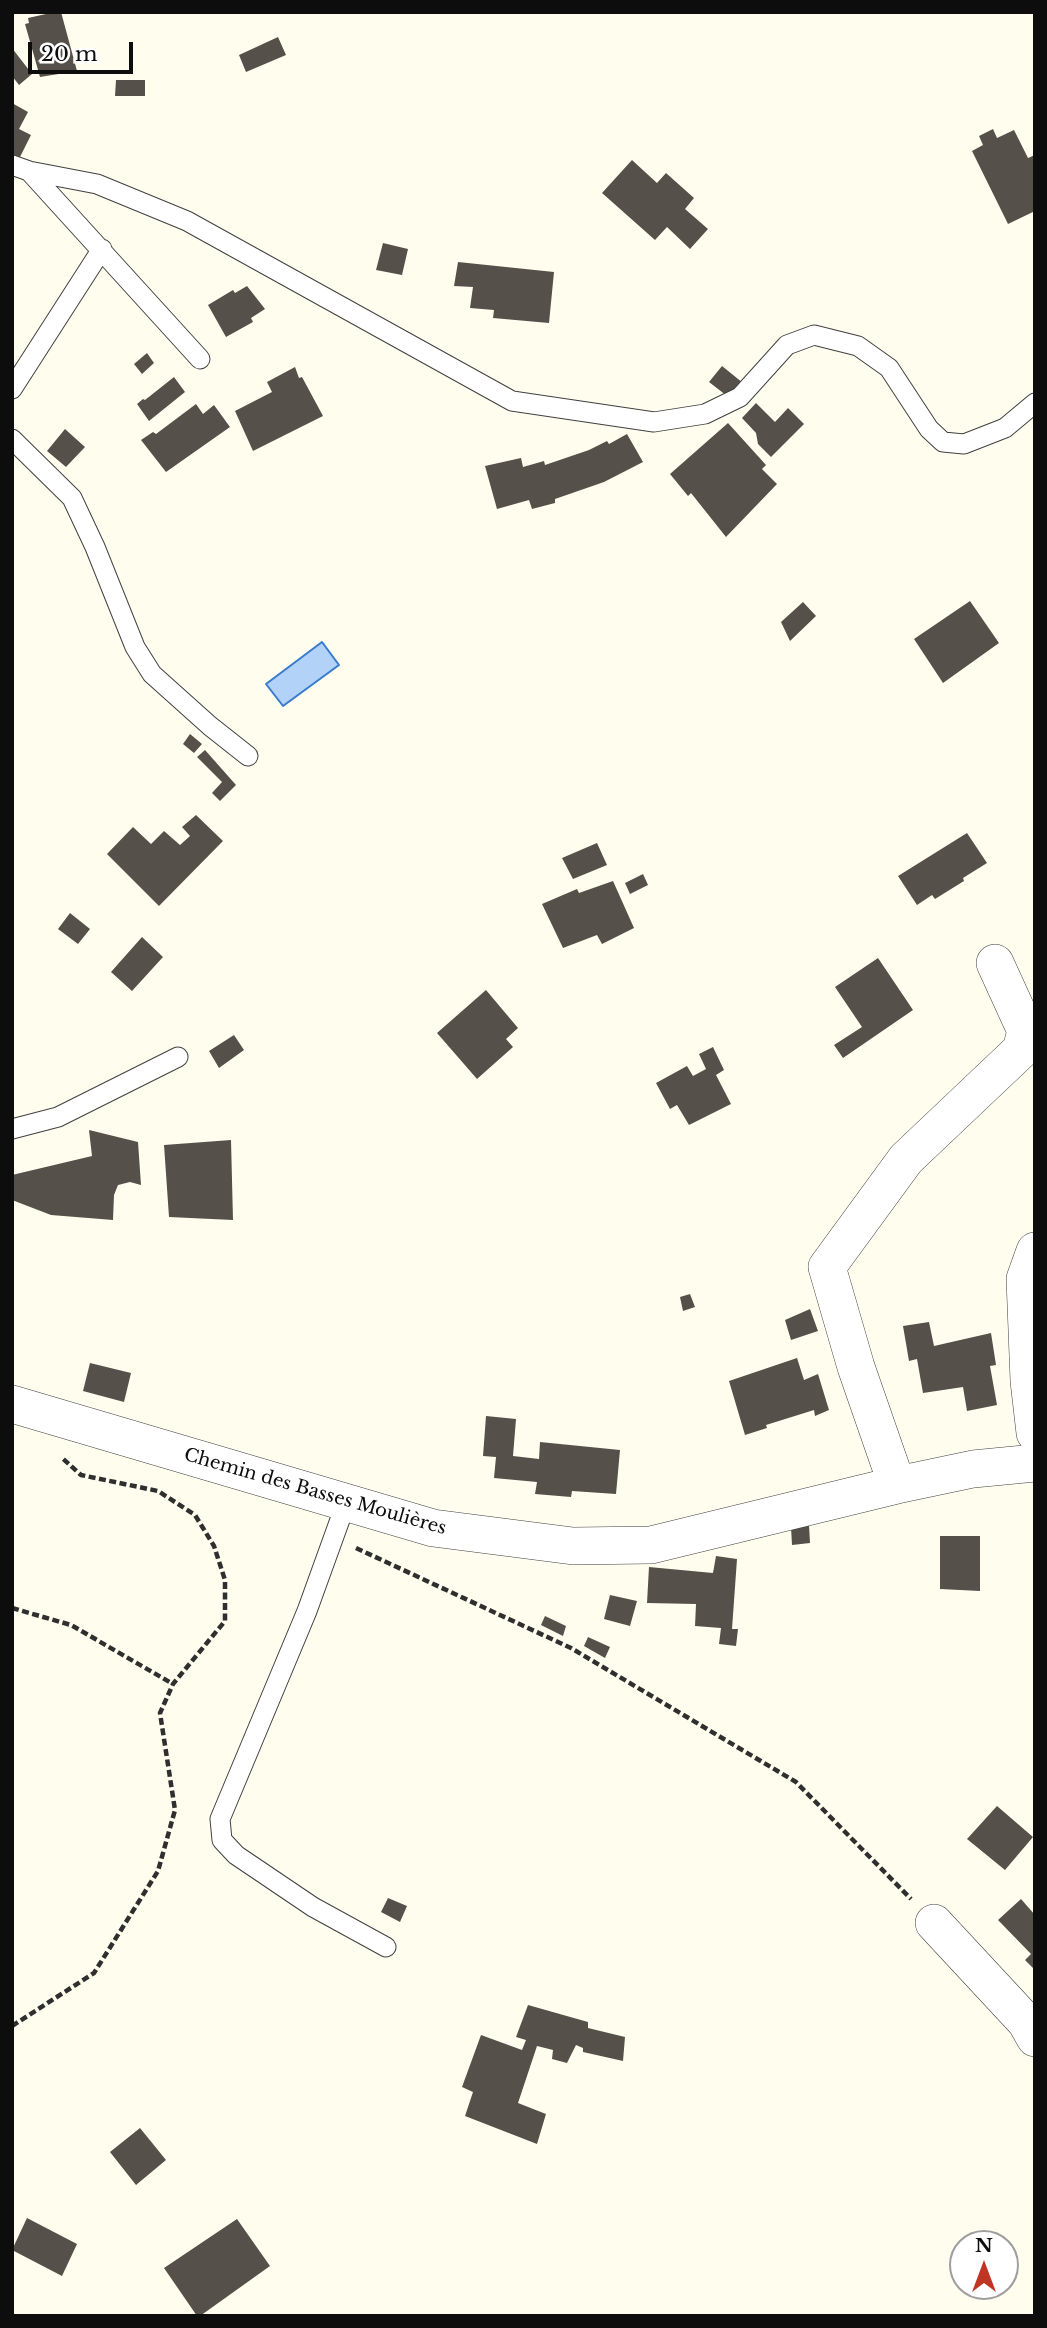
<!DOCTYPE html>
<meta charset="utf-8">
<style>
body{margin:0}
#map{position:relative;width:1047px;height:2328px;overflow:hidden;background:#fffeee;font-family:"Libre Baskerville",serif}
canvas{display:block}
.frame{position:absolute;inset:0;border:14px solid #0d0d0d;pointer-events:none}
.north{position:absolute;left:949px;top:2230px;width:70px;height:70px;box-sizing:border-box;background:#fff;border:2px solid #9e9e9e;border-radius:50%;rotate:0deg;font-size:19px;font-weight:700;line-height:28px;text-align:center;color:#0d0d0d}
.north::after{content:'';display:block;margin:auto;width:24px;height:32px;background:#bf3624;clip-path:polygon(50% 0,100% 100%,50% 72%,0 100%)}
.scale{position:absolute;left:28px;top:42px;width:105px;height:32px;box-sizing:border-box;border:4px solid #0d0d0d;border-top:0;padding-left:9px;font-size:21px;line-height:24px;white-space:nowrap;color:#0d0d0d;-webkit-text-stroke:5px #fff;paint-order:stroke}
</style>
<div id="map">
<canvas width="1047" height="2328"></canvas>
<div class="frame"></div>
<div class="north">N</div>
<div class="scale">20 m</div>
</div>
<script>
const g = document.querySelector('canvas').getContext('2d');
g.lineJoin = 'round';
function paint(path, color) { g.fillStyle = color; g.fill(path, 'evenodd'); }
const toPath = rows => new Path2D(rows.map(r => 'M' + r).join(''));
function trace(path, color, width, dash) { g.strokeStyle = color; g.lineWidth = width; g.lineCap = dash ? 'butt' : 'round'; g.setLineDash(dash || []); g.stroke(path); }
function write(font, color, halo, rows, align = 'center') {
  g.font = font + ' "Libre Baskerville",serif'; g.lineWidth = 7; g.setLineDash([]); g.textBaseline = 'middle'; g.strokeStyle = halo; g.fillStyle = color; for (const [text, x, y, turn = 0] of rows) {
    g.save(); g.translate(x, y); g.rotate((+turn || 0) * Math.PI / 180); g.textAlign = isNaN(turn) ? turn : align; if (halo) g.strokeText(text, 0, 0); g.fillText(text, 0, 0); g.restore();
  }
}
const water = toPath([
 [322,642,339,665,283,706,266,684,322,642]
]);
paint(water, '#b2d2f7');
trace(water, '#387ace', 2);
paint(toPath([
 [55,12,61,12,77,71,40,77,25,24,29,23,28,18],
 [278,37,286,55,246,72,239,55],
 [12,48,32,74,19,85,12,76],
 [116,80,145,80,145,96,115,96],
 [12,103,28,112,19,129,31,135,18,161,12,158],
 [993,129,997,138,1014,130,1028,158,1035,155,1035,211,1008,224,972,151,983,145,979,136],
 [632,160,657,183,666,173,694,198,685,209,708,229,690,249,667,227,655,240,602,193],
 [383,243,408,249,402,275,376,270],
 [458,262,554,272,549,323,493,318,494,310,470,308,473,287,454,286],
 [247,286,265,309,251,318,253,322,226,337,208,305,233,290,235,293],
 [147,353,154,363,142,374,134,364],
 [722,366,743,383,731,399,709,382],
 [295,367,299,378,302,377,323,416,253,451,235,411,272,392,267,382],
 [174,377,185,392,149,421,137,404,143,399,145,400],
 [756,403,775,422,788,408,804,424,771,457,758,444,756,433,742,418],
 [196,404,203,414,214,405,230,427,166,472,141,440,153,432,156,434],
 [728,423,766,465,762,469,777,484,726,537,691,493,688,496,670,474],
 [65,429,85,447,66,467,47,451],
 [627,434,643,462,604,482,555,499,555,503,532,509,529,500,497,509,485,466,521,458,523,467,544,461,545,465,589,450,607,441,609,444],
 [970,601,999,643,943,683,914,639],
 [803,602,816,616,790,641,781,622],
 [190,734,202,744,194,753,183,744],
 [205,750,236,785,220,801,212,793,222,782,197,757],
 [196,815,223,841,159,906,107,854,133,827,151,844,164,831,180,845,190,836,182,827],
 [967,833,987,863,963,878,964,881,935,899,932,895,917,905,898,876],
 [597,843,607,865,573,879,562,858],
 [643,874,648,885,630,894,625,883],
 [613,881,634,928,602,944,597,935,563,948,542,904,577,889,579,893],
 [70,913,90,929,78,944,58,929],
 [142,937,163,957,132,991,111,972],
 [878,958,913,1010,843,1058,834,1045,862,1027,835,987],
 [486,990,518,1028,506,1039,513,1047,477,1079,437,1033],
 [234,1035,244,1050,219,1068,209,1051],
 [713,1047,724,1070,716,1075,731,1104,689,1125,677,1105,670,1109,656,1083,687,1066,693,1076,706,1069,699,1054],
 [89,1130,138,1142,141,1185,130,1182,118,1185,114,1195,113,1220,51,1215,12,1200,12,1175,92,1156],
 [231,1140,233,1220,169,1217,164,1145],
 [690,1294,695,1307,683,1311,680,1297],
 [810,1309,818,1331,791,1340,785,1320],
 [929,1322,934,1346,991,1333,996,1365,990,1366,997,1405,967,1411,963,1387,923,1393,917,1359,909,1361,903,1326],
 [797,1358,804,1380,818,1374,829,1410,815,1416,814,1410,766,1425,767,1428,745,1435,729,1381],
 [90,1363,131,1373,124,1402,83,1391],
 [486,1416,516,1419,513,1456,539,1459,540,1442,620,1450,616,1494,572,1491,571,1497,535,1494,537,1482,494,1478,496,1457,483,1456],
 [809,1525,810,1543,792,1545,791,1527],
 [940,1536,980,1536,980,1591,940,1589],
 [716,1556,737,1559,732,1629,738,1629,736,1646,719,1644,721,1628,695,1626,696,1604,647,1603,649,1567,713,1573],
 [610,1595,637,1601,630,1626,604,1619],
 [545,1616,566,1626,563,1636,541,1625],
 [588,1637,610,1647,605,1658,584,1646],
 [997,1806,1033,1837,1005,1870,967,1839],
 [388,1898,407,1906,400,1922,381,1912],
 [1021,1899,1035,1915,1035,1970,1025,1960,1031,1954,998,1920],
 [528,2005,588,2022,588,2028,625,2037,623,2061,583,2052,583,2048,576,2045,567,2063,552,2059,553,2050,537,2046,518,2103,546,2114,537,2144,465,2116,473,2092,462,2087,481,2035,522,2050,526,2040,516,2037],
 [140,2128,166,2160,136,2185,110,2152],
 [27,2218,77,2244,62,2276,12,2250],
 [237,2219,270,2266,200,2316,197,2316,164,2268]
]), '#56504a');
const service = toPath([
 [12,165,29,171,97,184,187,221,512,401,654,422,705,414,740,397,787,345,814,335,858,346,889,368,929,429,943,442,964,444,1005,428,1035,403],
 [29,171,200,359],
 [12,389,102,249],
 [12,439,72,498,95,547,135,647,152,674,210,726,248,756],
 [12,1129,58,1117,178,1057],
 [346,1503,307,1611,220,1819,222,1840,236,1855,313,1907,386,1947]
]);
const minor = toPath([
 [1035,1251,1025,1279,1029,1381,1035,1433],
 [12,1404,433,1528,573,1546,651,1545,897,1485,973,1469,1035,1463],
 [897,1485,856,1367,827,1267,906,1159,1021,1050,1026,1031,995,963],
 [934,1923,1026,2022,1035,2038]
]);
trace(service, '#404040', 21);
trace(minor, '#404040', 38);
trace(toPath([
 [356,1548,571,1648,796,1782,911,1899],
 [12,1608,71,1625,173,1684],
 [12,2026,94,1973,158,1871,175,1810,160,1713,173,1684,225,1621,225,1580,214,1546,195,1515,158,1491,81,1475,61,1457]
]), '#2f2f2f', 4.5, [7, 3.5]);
trace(service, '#fff', 19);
trace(minor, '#fff', 37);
write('18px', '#0d0d0d', '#fff', [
 ["Chemin des Basses Moulières",315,1492,16]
]);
</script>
